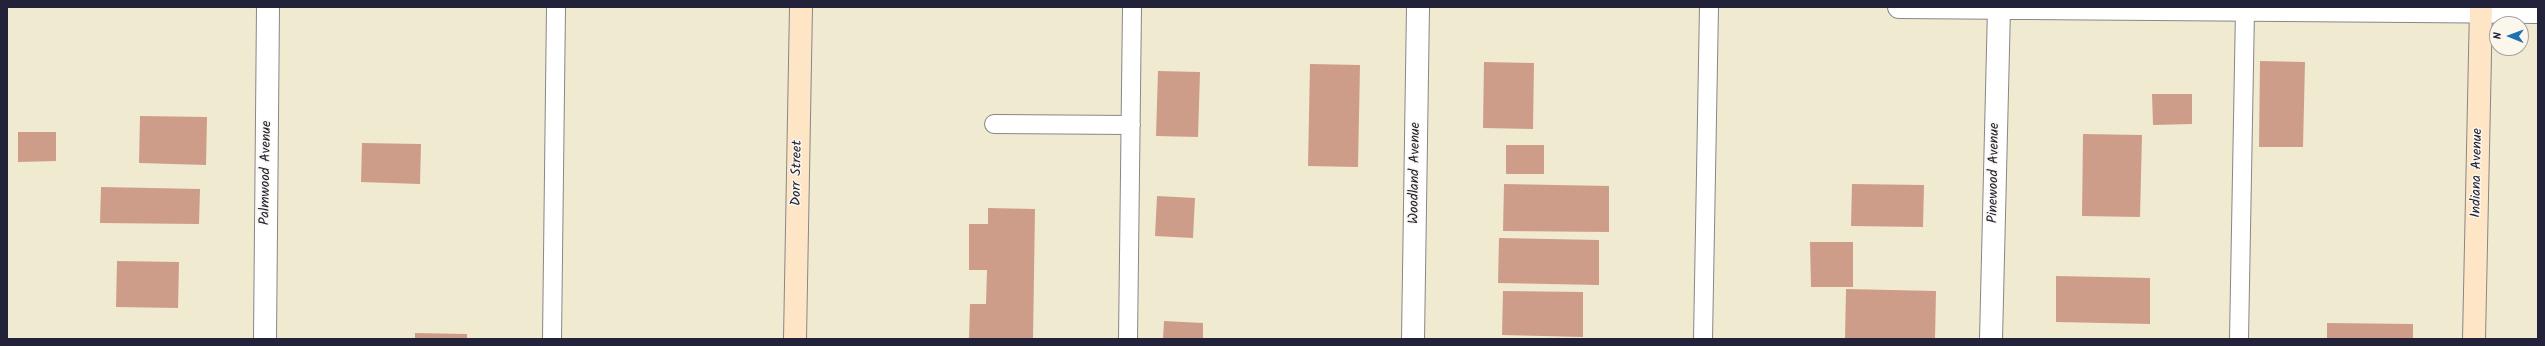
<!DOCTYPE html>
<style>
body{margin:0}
#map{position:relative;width:2545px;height:346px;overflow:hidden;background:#f0ead1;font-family:Kalam,sans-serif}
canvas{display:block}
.frame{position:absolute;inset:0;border:8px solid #22223b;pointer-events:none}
.north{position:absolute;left:2489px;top:16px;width:40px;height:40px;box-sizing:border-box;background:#fbf7ec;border:1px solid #a4a2a5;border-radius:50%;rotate:271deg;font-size:11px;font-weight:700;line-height:16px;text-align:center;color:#22223b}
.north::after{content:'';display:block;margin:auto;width:14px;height:18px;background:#1f6fb2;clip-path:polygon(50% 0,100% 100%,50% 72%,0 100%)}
</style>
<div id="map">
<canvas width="2545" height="346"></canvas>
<div class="frame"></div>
<div class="north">N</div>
</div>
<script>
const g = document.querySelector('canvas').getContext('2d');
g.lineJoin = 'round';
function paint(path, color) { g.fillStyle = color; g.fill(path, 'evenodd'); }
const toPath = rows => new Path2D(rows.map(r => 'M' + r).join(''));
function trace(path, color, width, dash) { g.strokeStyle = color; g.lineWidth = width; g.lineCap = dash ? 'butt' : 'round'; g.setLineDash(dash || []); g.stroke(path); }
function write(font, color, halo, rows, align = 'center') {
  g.font = font + ' Kalam,sans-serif'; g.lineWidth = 3; g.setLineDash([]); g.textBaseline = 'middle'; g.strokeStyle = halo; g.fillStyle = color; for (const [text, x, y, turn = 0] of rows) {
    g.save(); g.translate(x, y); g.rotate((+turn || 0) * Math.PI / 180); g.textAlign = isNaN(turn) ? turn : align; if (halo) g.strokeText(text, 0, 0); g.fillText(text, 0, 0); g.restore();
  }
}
paint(toPath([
 [2260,61,2305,62,2303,147,2259,147],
 [1484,62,1534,63,1533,129,1483,128],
 [1310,64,1360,65,1358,167,1308,166],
 [1158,71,1200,72,1198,137,1156,136],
 [2152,94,2192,94,2192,124,2153,125],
 [140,116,207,117,206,165,139,163],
 [18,132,56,132,56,161,18,162],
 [2083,134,2142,135,2140,217,2082,216],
 [362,143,421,144,420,184,361,182],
 [1506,145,1544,145,1544,174,1506,174],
 [1504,184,1609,186,1609,232,1503,231],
 [1852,184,1924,185,1923,227,1851,226],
 [101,187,200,189,199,224,100,223],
 [1157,196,1195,198,1193,238,1155,236],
 [988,208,1035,209,1033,339,969,339,970,304,986,304,987,270,969,270,969,224,988,224],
 [1499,238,1599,240,1599,285,1498,283],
 [1810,242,1853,242,1853,287,1811,287],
 [117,261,179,262,178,308,116,307],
 [2056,276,2150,278,2150,324,2056,322],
 [1846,289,1936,291,1935,339,1845,339],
 [1503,291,1583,292,1583,337,1502,335],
 [1164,321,1203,323,1203,339,1163,339],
 [2327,323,2413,324,2413,339,2327,339],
 [415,333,467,334,467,339,415,339]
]), '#ce9d8a');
const lane = toPath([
 [994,124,1131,125],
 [552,339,556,7],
 [1128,339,1132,7],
 [1703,339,1709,7],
 [2239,339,2245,10]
]);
const street = toPath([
 [1899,7,2538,12],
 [265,339,268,7],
 [1413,339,1418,7],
 [1991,339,1999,8]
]);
const secondary = toPath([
 [795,339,801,7],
 [2474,339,2481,7]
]);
trace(lane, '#898686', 20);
trace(street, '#898686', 24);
trace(secondary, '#898686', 24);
trace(lane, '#fff', 18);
trace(street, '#fff', 22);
trace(secondary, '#fee5c5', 22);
write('14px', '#22223b', '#fbf7ec', [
 ["Palmwood Avenue",267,173,-89],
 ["Dorr Street",798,173,-89],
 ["Woodland Avenue",1416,173,-89],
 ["Pinewood Avenue",1995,173,-89],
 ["Indiana Avenue",2478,173,-89]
]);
</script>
